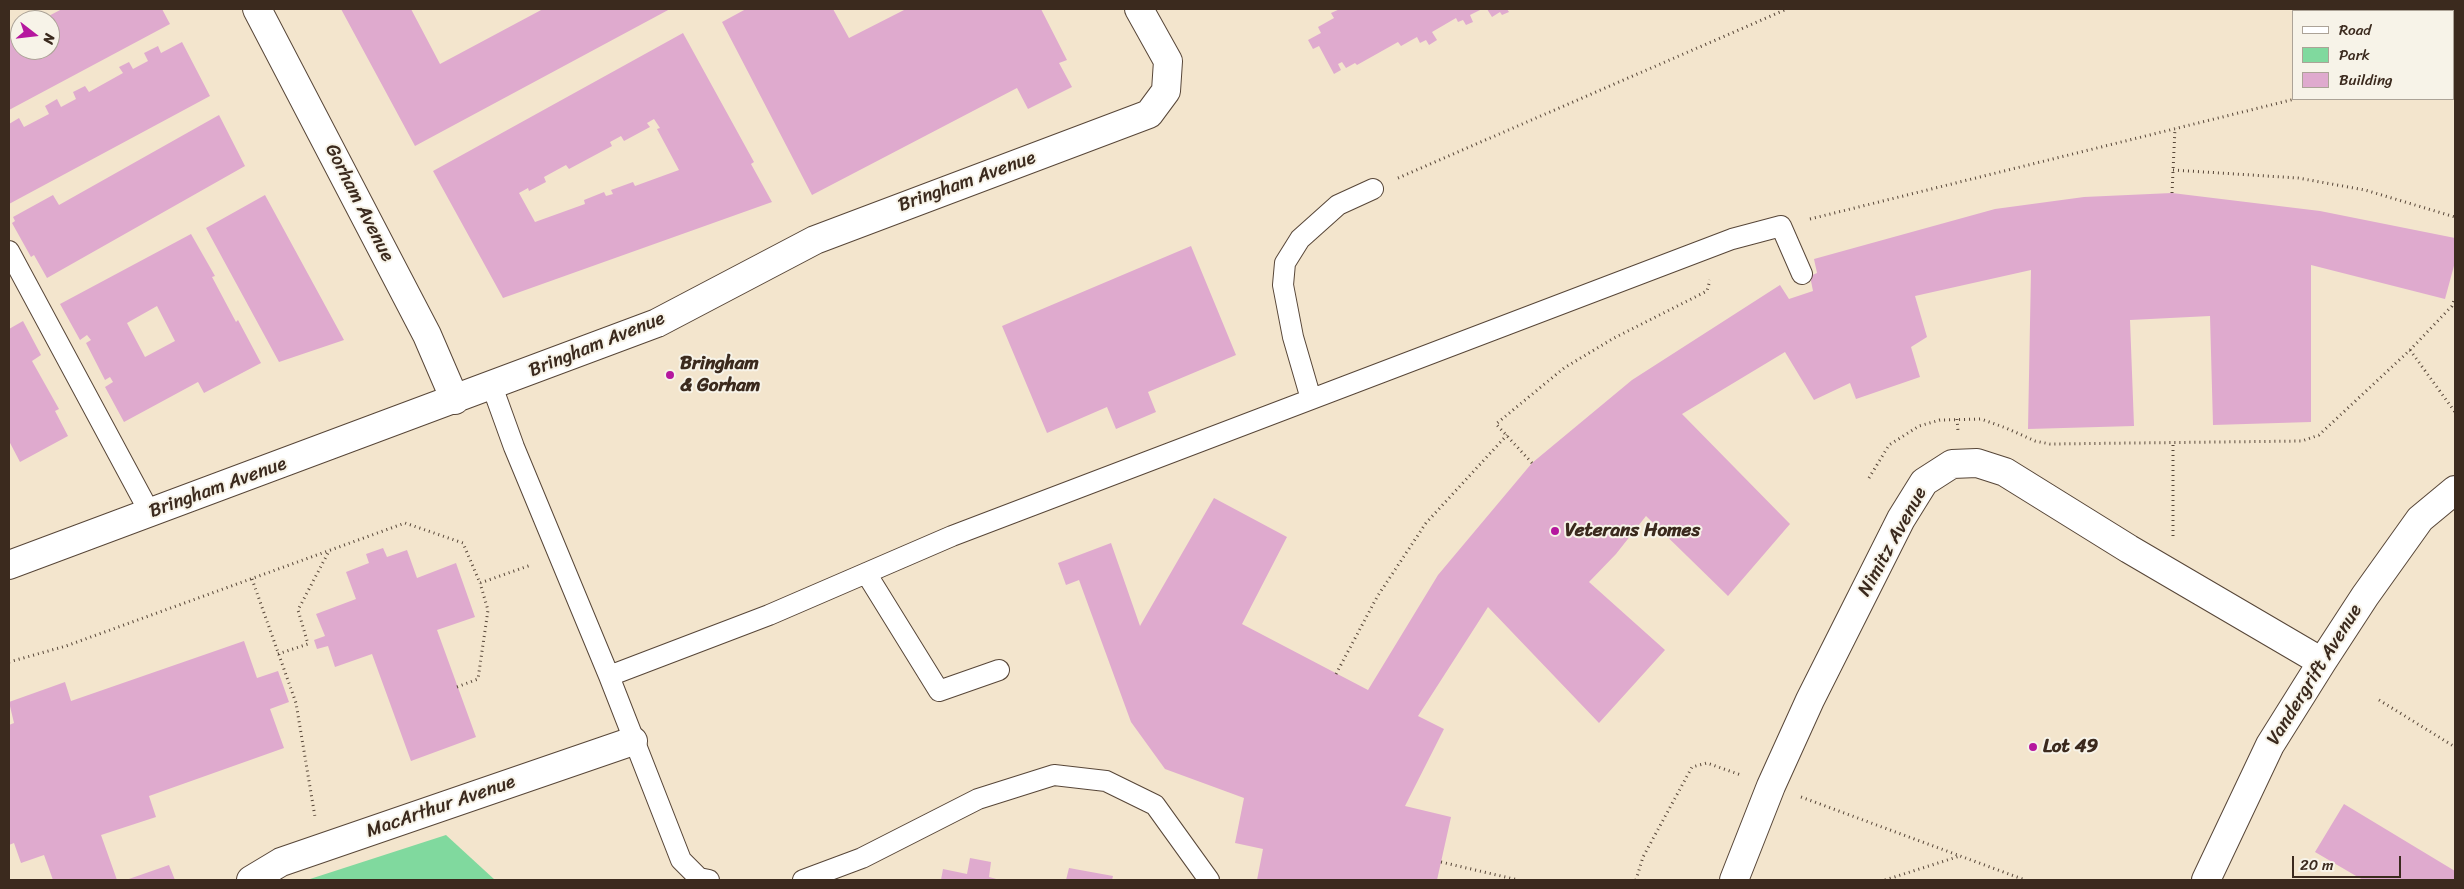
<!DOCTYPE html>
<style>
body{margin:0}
#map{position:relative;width:2464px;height:889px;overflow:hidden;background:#f3e5cd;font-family:Sriracha,sans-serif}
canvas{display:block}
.frame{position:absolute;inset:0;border:10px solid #3b2a1e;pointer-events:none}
.legend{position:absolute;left:2292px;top:10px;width:162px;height:90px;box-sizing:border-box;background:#f7f3e8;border:1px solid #aca397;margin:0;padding:6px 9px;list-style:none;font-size:15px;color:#3b2a1e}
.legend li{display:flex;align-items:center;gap:10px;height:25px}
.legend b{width:25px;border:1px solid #aca397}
.north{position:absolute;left:10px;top:10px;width:50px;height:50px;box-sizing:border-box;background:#f7f3e8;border:1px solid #aca397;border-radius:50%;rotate:106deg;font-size:14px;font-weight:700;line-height:20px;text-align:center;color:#3b2a1e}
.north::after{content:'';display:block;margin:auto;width:18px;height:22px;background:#b5179e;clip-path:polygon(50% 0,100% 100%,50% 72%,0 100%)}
.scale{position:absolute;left:2292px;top:856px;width:109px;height:22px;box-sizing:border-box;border:2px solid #3b2a1e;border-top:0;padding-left:6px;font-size:15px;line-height:18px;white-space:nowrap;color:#3b2a1e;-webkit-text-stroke:4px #f7f3e8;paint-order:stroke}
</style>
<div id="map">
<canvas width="2464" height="889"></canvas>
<div class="frame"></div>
<ul class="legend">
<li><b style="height:6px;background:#fff"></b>Road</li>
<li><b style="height:14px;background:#80d99e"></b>Park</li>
<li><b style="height:14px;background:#dfaace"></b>Building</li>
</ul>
<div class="north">N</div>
<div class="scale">20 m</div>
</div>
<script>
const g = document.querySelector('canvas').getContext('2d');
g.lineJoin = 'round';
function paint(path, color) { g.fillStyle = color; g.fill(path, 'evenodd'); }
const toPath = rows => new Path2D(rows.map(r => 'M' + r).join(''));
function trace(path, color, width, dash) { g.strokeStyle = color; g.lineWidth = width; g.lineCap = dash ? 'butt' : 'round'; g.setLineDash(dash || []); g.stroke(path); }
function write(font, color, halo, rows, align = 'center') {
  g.font = font + ' Sriracha,sans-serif'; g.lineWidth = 4; g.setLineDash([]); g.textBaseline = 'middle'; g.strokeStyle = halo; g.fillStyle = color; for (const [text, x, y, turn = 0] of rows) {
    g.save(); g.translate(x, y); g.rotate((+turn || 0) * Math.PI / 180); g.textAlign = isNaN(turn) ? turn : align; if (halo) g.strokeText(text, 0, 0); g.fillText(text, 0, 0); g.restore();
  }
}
paint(toPath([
 [446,835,495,880,309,880,310,879]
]), '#80d99e');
paint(toPath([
 [62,9,162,9,170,24,9,110,9,37,20,31,20,50,50,50,50,20,41,20],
 [341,9,411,9,440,64,543,9,670,9,415,146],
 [746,9,833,9,849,38,906,9,1041,9,1067,60,1059,63,1072,87,1028,109,1017,88,812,195,722,22],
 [1340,9,1482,9,1470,15,1473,22,1466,25,1463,20,1458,22,1456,18,1432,32,1437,40,1429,45,1426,40,1420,43,1417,37,1401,46,1398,42,1357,65,1355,63,1346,68,1342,62,1338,64,1341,70,1334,74,1319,46,1313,49,1308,40,1321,33,1318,27,1334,18,1331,13],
 [1487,9,1507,9,1509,12,1502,15,1500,12,1492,17],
 [683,33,754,162,751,164,772,202,503,298,433,171],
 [654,119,660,128,657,129,679,170,635,186,633,182,611,190,613,194,606,196,604,192,584,200,585,204,535,222,519,193,528,188,529,191,546,182,544,177,566,165,569,169,612,146,610,142,621,136,624,141,650,127,647,123],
 [182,42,210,96,9,204,9,124,19,118,24,127,49,114,45,106,57,99,61,107,76,99,73,92,85,86,89,92,123,73,119,67,129,62,133,69,148,61,144,53,158,46,161,53],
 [219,115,245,166,47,278,34,255,31,257,12,223,15,221,13,217,53,195,59,205],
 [2172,193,2320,211,2455,238,2455,262,2445,299,2311,265,2311,422,2213,425,2210,316,2130,320,2134,426,2028,429,2031,270,1915,296,1927,337,1911,347,1920,377,1856,399,1850,383,1814,400,1785,352,1682,414,1790,524,1728,596,1646,516,1616,554,1589,582,1665,650,1599,723,1488,607,1418,716,1444,729,1405,806,1451,817,1437,880,1257,880,1263,849,1235,843,1244,798,1165,769,1131,722,1079,580,1066,585,1058,563,1111,543,1140,626,1214,498,1287,537,1242,624,1368,690,1438,575,1532,463,1632,380,1780,285,1789,299,1813,291,1810,276,1817,273,1814,259,1995,209,2084,197],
 [265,195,344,340,279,362,206,228],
 [191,234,215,276,212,277,236,322,238,320,261,363,204,393,198,382,124,422,105,387,113,382,110,377,105,380,86,343,91,340,87,335,80,340,60,304],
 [157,306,175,341,145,357,127,323],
 [1191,246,1236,355,1148,392,1156,412,1116,429,1107,407,1047,433,1002,326],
 [23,321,41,355,32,361,59,409,55,411,68,436,20,462,9,441,9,329],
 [383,548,387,557,407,550,417,578,456,563,475,617,437,630,476,737,411,761,372,654,335,667,328,646,317,649,314,640,325,636,316,614,356,599,346,572,369,563,366,554],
 [244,641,257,678,278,671,289,702,270,709,284,748,149,796,156,817,101,835,117,880,53,880,44,855,21,863,14,843,9,845,9,725,14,723,9,702,65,682,71,701],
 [2344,804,2455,871,2455,880,2363,880,2315,852],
 [970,858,991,862,989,877,1000,880,941,880,943,869,967,874],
 [169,865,175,880,126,880],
 [1069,868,1113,876,1112,880,1066,880]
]), '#dfaace');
const service = toPath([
 [9,251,150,513],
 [492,386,514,447,609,676,681,860,699,878,709,880],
 [1311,399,1293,337,1283,285,1285,263,1300,239,1338,205,1373,189],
 [866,573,939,691,999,670],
 [609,676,769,615,952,536,1732,239,1781,226,1802,274],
 [803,880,862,858,978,799,1054,775,1106,781,1155,805,1209,880]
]);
const minor = toPath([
 [257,9,427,335,455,400],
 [9,565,657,323,815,240,1149,114,1166,91,1168,61,1139,9],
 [251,880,281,862,633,741],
 [1734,880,1771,786,1810,700,1901,519,1924,482,1952,464,1977,463,2005,472,2129,549,2322,662],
 [2206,880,2270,745,2322,662,2365,596,2420,519,2455,490]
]);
trace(service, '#574638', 22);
trace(minor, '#574638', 30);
trace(toPath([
 [2453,74,2455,73],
 [2173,170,2298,178,2365,190,2455,217],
 [1398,178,1787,9],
 [2172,193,2175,128],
 [1810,219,2295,99],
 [2410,350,2455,412],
 [1957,419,1958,431],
 [1532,463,1496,424,1564,368,1614,338,1707,291,1710,280],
 [1869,478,1889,445,1919,426,1940,420,1981,419,2006,428,2035,441,2050,444,2302,441,2319,435,2410,350,2452,306,2455,298],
 [2173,536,2173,442],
 [252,579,296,703,315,817],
 [278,654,308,644,298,610,329,551],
 [9,662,66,646,405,523,463,543,480,583,531,565],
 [1336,674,1377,597,1426,523,1507,435],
 [457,687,478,679,488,610,480,583],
 [2379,700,2455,747],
 [1801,797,2025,880],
 [1441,862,1518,880],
 [1636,880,1643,857,1692,767,1707,763,1741,775],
 [1885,880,1960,856]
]), '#574638', 3, [1, 4]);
trace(service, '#fff', 20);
trace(minor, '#fff', 28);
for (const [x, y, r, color] of [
 [670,375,5,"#b5179e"],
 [1555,531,5,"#b5179e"],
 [2033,747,5,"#b5179e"]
]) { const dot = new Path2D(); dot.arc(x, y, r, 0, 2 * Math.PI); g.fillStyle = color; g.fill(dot); trace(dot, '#f7f3e8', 2); }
write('19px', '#3b2a1e', '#f7f3e8', [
 ["Bringham Avenue",967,182,-20],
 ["Gorham Avenue",359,203,63],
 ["Bringham Avenue",597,345,-22],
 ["Bringham Avenue",218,488,-20],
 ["Nimitz Avenue",1893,542,-61],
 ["Vandergrift Avenue",2315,675,-58],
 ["MacArthur Avenue",441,807,-19]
]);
write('bold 19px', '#3b2a1e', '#f7f3e8', [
 ["Bringham",680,364],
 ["& Gorham",680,386],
 ["Veterans Homes",1565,531],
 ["Lot 49",2043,747]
], 'left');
</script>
